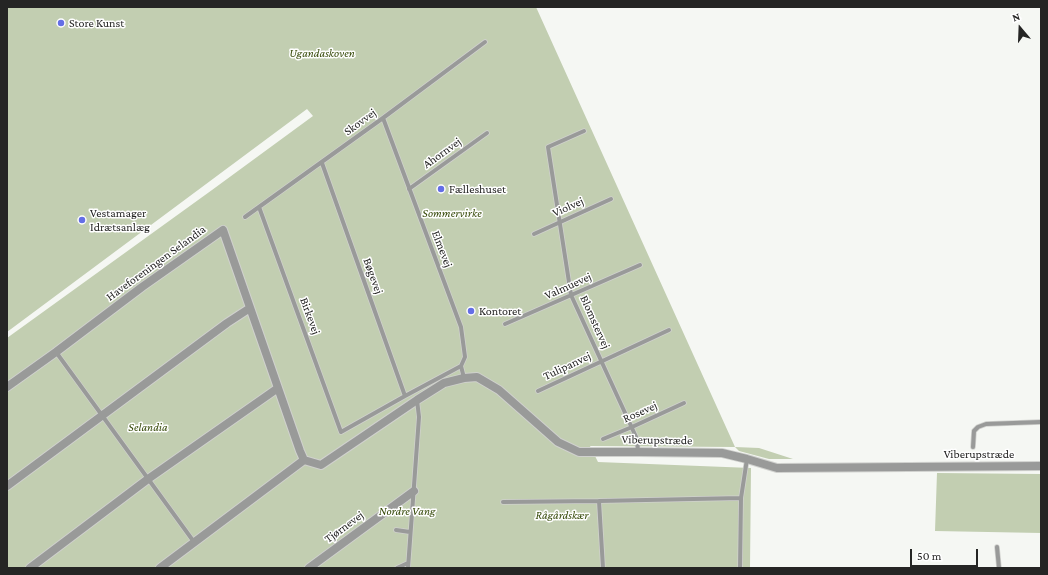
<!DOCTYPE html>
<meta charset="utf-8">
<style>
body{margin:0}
#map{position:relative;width:1048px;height:575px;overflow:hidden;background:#f5f7f3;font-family:"Crimson Pro",serif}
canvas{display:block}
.frame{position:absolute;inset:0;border:8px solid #252524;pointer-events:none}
.north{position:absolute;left:1000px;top:8px;width:40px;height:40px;-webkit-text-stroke:3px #fff;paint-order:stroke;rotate:341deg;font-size:11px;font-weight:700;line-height:16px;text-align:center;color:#252524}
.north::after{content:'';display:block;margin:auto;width:14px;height:18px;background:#252524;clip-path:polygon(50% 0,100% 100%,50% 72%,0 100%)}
.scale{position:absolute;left:910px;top:549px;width:68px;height:18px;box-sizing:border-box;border:2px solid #252524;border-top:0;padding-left:5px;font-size:12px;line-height:14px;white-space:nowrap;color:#252524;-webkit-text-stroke:3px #fff;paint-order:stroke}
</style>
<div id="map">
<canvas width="1048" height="575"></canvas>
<div class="frame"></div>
<div class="north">N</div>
<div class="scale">50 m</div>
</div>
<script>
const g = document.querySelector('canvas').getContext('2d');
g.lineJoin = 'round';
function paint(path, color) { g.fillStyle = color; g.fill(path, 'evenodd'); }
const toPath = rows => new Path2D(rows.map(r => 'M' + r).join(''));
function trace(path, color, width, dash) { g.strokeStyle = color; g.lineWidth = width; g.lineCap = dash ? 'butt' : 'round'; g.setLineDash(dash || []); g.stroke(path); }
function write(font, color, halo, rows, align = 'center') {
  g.font = font + ' "Crimson Pro",serif'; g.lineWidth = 3; g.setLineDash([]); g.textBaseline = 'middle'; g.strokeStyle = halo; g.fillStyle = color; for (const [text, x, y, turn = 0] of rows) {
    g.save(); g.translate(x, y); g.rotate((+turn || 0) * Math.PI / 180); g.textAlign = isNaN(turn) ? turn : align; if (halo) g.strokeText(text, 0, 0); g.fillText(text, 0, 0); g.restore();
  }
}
paint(toPath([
 [7,7,536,7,735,447,759,448,793,459,769,459,739,451,735,447,590,446,598,462,751,468,750,568,7,568,7,338,212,190,313,116,307,109,7,332],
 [937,473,1041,474,1041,533,935,531]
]), '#c2ceb1');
const service = toPath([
 [383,118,461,327,465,357,461,366],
 [584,131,548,147,571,295,637,439,638,452],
 [322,163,405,396],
 [409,189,487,133],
 [259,207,341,432,405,396,461,366],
 [245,217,383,118,485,42],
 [534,234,611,199],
 [505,324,640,265],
 [56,352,194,542],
 [461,366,464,378],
 [538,391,669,330],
 [603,439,632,427,684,403],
 [973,447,974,431,978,427,986,424,1041,422],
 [503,502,599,501],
 [396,530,410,532],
 [997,547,999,568],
 [397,568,408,563],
 [408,568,419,417,417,400],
 [603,568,599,501,741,498],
 [740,568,741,498,747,459]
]);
const minor = toPath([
 [7,387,56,352,142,287,223,230,300,451,304,460,321,465,417,400,444,383,464,378,477,377,499,390,558,442,579,452,638,452,722,453,747,459,777,468,1041,466],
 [7,486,227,323,250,308],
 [30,568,148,479,278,388],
 [160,568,304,460],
 [309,568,414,491]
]);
trace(service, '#d0d1ce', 5.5);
trace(minor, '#d0d1ce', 10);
trace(service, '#999a99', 4);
trace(minor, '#999a99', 8);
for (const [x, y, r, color] of [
 [61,23,4,"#646ee6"],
 [441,189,4,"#646ee6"],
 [82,220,4,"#646ee6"],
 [471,311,4,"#646ee6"]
]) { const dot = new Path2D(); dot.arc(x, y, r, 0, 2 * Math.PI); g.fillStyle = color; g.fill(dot); trace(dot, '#fff', 1.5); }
write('12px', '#252524', '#fff', [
 ["Store Kunst",69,23],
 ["Fælleshuset",449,189],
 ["Vestamager",90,213],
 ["Idrætsanlæg",90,227],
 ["Kontoret",479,311]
], 'left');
write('italic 12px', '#354908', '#fff', [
 ["Ugandaskoven",322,53],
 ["Sommervirke",452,213],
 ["Selandia",148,427],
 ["Nordre Vang",407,511],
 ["Rågårdskær",562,515]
]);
write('12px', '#252524', '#fff', [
 ["Skovvej",360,122,-36],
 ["Ahornvej",442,153,-36],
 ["Violvej",568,207,-24],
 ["Elmevej",442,249,69],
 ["Haveforeningen Selandia",156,263,-36],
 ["Bøgevej",373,276,70],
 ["Valmuevej",568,286,-24],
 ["Birkevej",310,316,70],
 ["Blomstervej",595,322,66],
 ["Tulipanvej",567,366,-25],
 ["Rosevej",640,412,-24],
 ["Viberupstræde",657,440,1],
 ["Viberupstræde",979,454],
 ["Tjørnevej",344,527,-36]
]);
</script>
